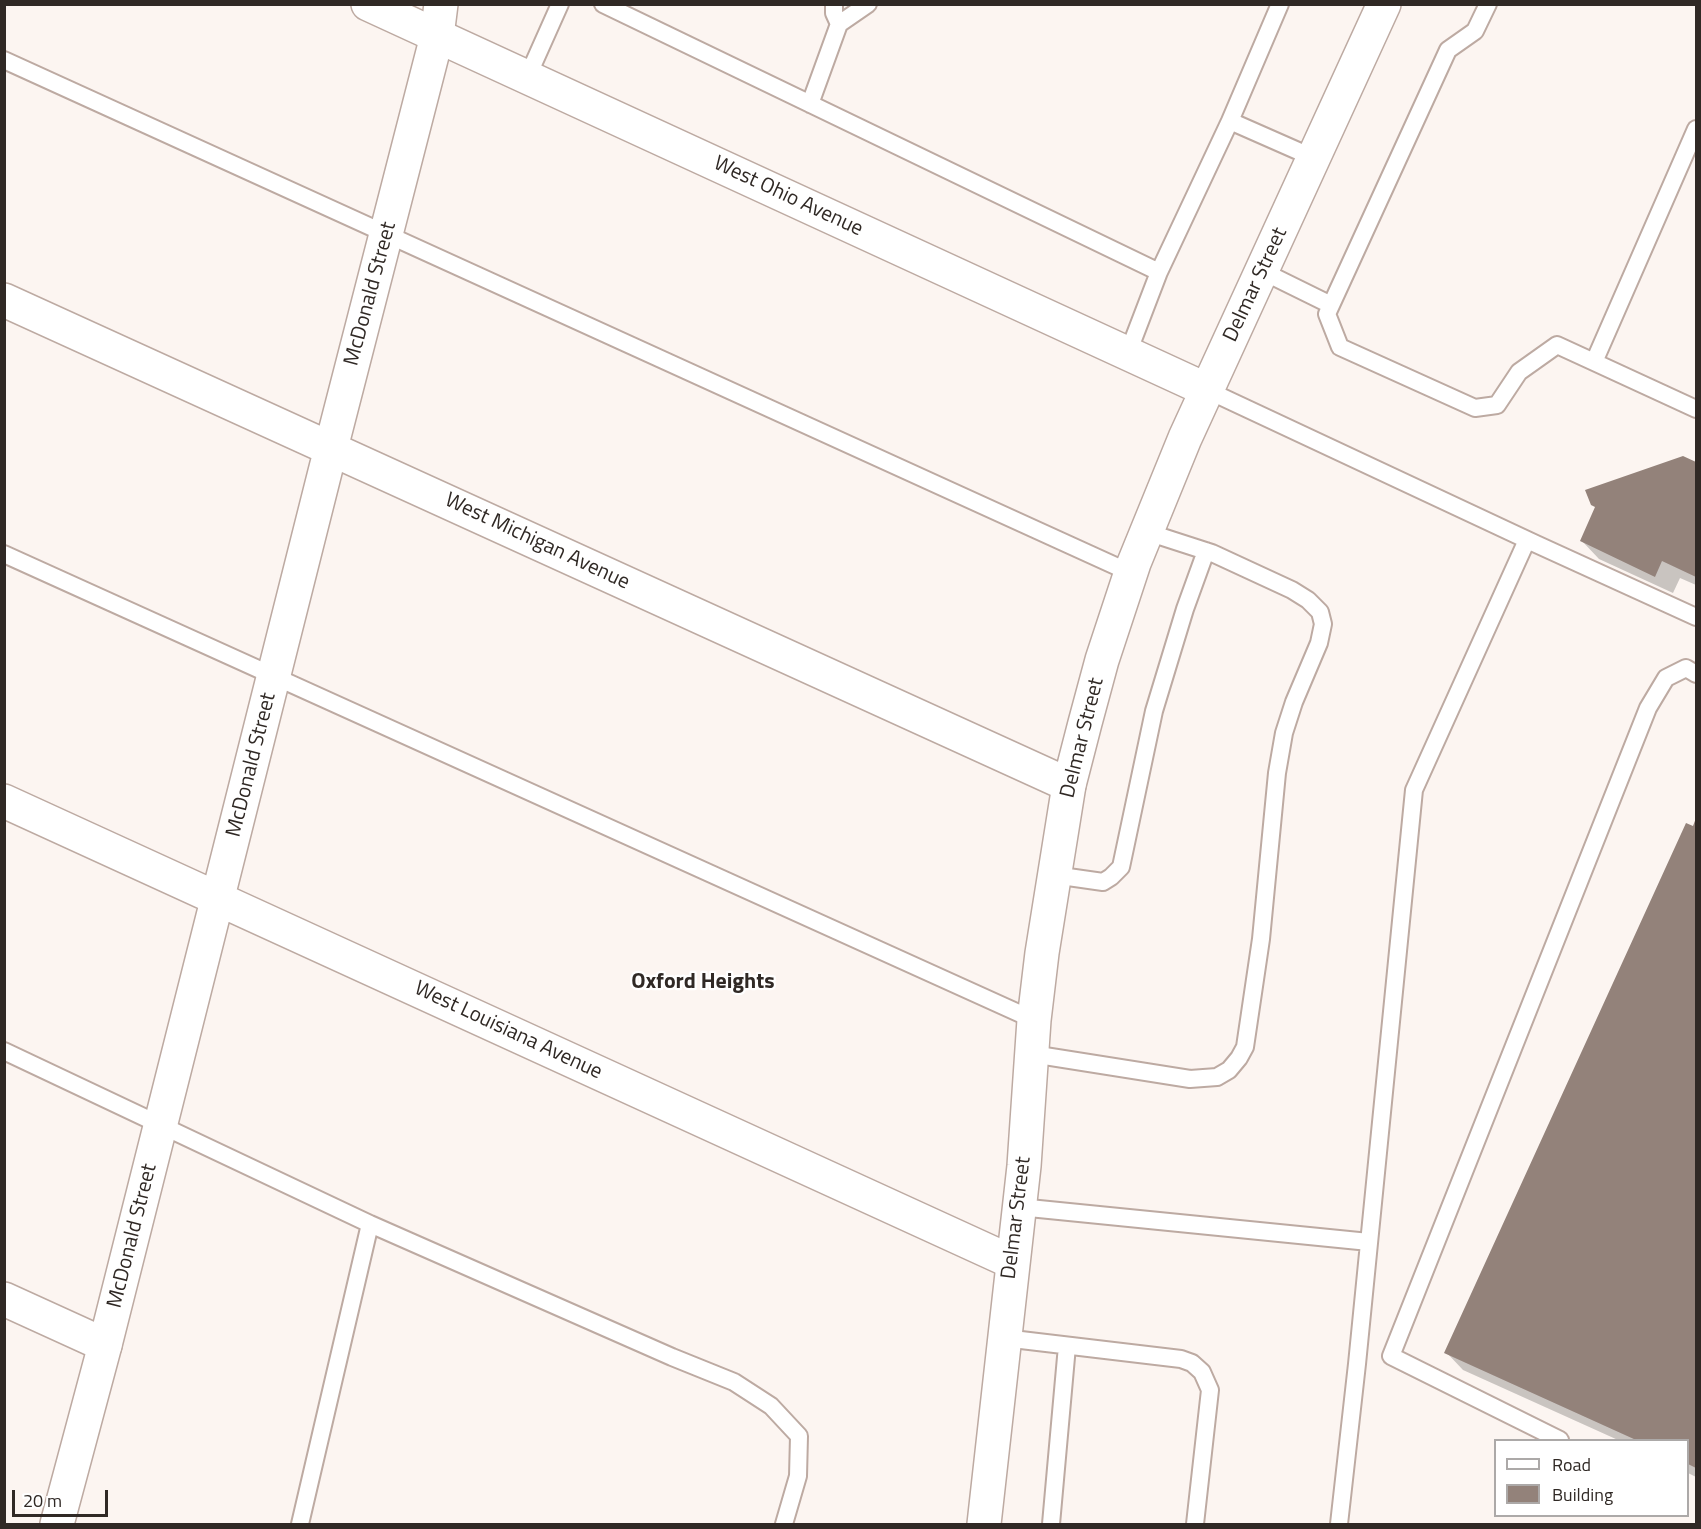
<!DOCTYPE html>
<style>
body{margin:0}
#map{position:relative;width:1701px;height:1529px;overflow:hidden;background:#fcf5f1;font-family:"Titillium Web",sans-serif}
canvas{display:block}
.frame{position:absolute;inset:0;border:6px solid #302925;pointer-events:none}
.legend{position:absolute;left:1494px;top:1439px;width:195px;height:78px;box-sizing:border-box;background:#fff;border:2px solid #aca9a8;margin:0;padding:8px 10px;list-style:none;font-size:18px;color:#302925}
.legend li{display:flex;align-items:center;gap:12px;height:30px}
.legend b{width:30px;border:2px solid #aca9a8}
.scale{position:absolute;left:12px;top:1490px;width:96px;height:27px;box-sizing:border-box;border:3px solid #302925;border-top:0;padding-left:8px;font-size:18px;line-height:21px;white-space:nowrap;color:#302925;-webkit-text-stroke:4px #fff;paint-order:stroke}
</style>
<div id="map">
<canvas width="1701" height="1529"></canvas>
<div class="frame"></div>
<ul class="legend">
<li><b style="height:8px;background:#fff"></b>Road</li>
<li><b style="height:16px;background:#93827a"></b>Building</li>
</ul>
<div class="scale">20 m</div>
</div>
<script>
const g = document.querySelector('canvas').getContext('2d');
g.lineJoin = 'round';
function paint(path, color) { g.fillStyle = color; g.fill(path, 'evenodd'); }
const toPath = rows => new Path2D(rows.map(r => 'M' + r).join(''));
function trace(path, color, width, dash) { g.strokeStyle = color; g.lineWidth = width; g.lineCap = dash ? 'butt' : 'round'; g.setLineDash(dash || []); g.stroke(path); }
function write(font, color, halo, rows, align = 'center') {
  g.font = font + ' "Titillium Web",sans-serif'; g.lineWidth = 4.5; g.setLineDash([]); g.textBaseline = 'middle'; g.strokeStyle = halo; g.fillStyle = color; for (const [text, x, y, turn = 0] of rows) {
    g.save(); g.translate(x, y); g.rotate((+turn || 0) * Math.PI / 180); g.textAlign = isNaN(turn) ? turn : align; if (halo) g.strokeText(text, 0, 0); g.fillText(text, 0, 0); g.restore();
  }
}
paint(toPath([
 [1683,457,1696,464,1696,585,1680,578,1673,593,1599,559,1582,541],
 [1696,821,1696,1477,1688,1473,1688,1440,1618,1440,1463,1370,1446,1352]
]), '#0003');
paint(toPath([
 [1683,456,1696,462,1696,577,1662,561,1655,577,1580,541,1595,507,1591,505,1585,490],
 [1696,818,1696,1468,1688,1464,1688,1440,1636,1440,1444,1353,1686,823,1693,826]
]), '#93827a');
const service = toPath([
 [603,4,1159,272,1128,353],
 [834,4,834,13,839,24],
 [1488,4,1475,31,1448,50,1327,314,1340,347,1475,408,1497,405,1519,372,1557,345,1594,362,1696,129],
 [4,60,1131,573],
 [527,78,560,4],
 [810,104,839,24,868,4],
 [1230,121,1314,158],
 [1262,271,1331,305],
 [1159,272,1230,121,1280,4],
 [1594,362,1696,409],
 [1207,390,1536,544,1696,617],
 [4,554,1034,1020],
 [1054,875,1103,882,1111,877,1121,867,1154,711,1185,609,1206,551],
 [4,1051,370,1224,672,1357,734,1382,771,1406,799,1436,798,1476,784,1524],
 [1032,1054,1190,1079,1217,1077,1229,1070,1239,1058,1245,1047,1261,939,1277,773,1284,733,1294,702,1319,643,1323,624,1320,612,1308,600,1292,590,1212,553,1147,532],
 [1019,1207,1369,1242],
 [1004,1338,1181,1359,1192,1363,1202,1372,1210,1390,1195,1524],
 [1560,1440,1391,1356,1648,708,1666,678,1686,668,1696,674],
 [300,1524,370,1224],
 [1051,1524,1067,1346],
 [1339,1524,1357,1364,1414,790,1527,540]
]);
const minor = toPath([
 [368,4,1207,390],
 [4,1299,105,1345],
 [984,1524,1024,1166,1034,1020,1042,953,1069,785,1085,723,1102,660,1134,563,1185,438,1384,4]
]);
const tertiary = toPath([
 [4,300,1069,785],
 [4,801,1012,1262],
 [57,1524,105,1345,331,448,437,36,441,4]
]);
trace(service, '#bdaaa2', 20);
trace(minor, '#bdaaa2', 36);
trace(tertiary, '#bdaaa2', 36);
trace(service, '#fff', 16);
trace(minor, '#fff', 33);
trace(tertiary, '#fff', 33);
write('21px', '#302925', '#fff', [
 ["West Ohio Avenue",788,197,25],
 ["Delmar Street",1256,285,-65],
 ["McDonald Street",371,294,-75],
 ["West Michigan Avenue",537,542,25],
 ["Delmar Street",1083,738,-76],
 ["McDonald Street",252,765,-76],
 ["West Louisiana Avenue",508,1031,25],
 ["Delmar Street",1017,1218,-83],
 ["McDonald Street",133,1236,-76]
]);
write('bold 22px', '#302925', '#fff', [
 ["Oxford Heights",703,983]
]);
</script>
